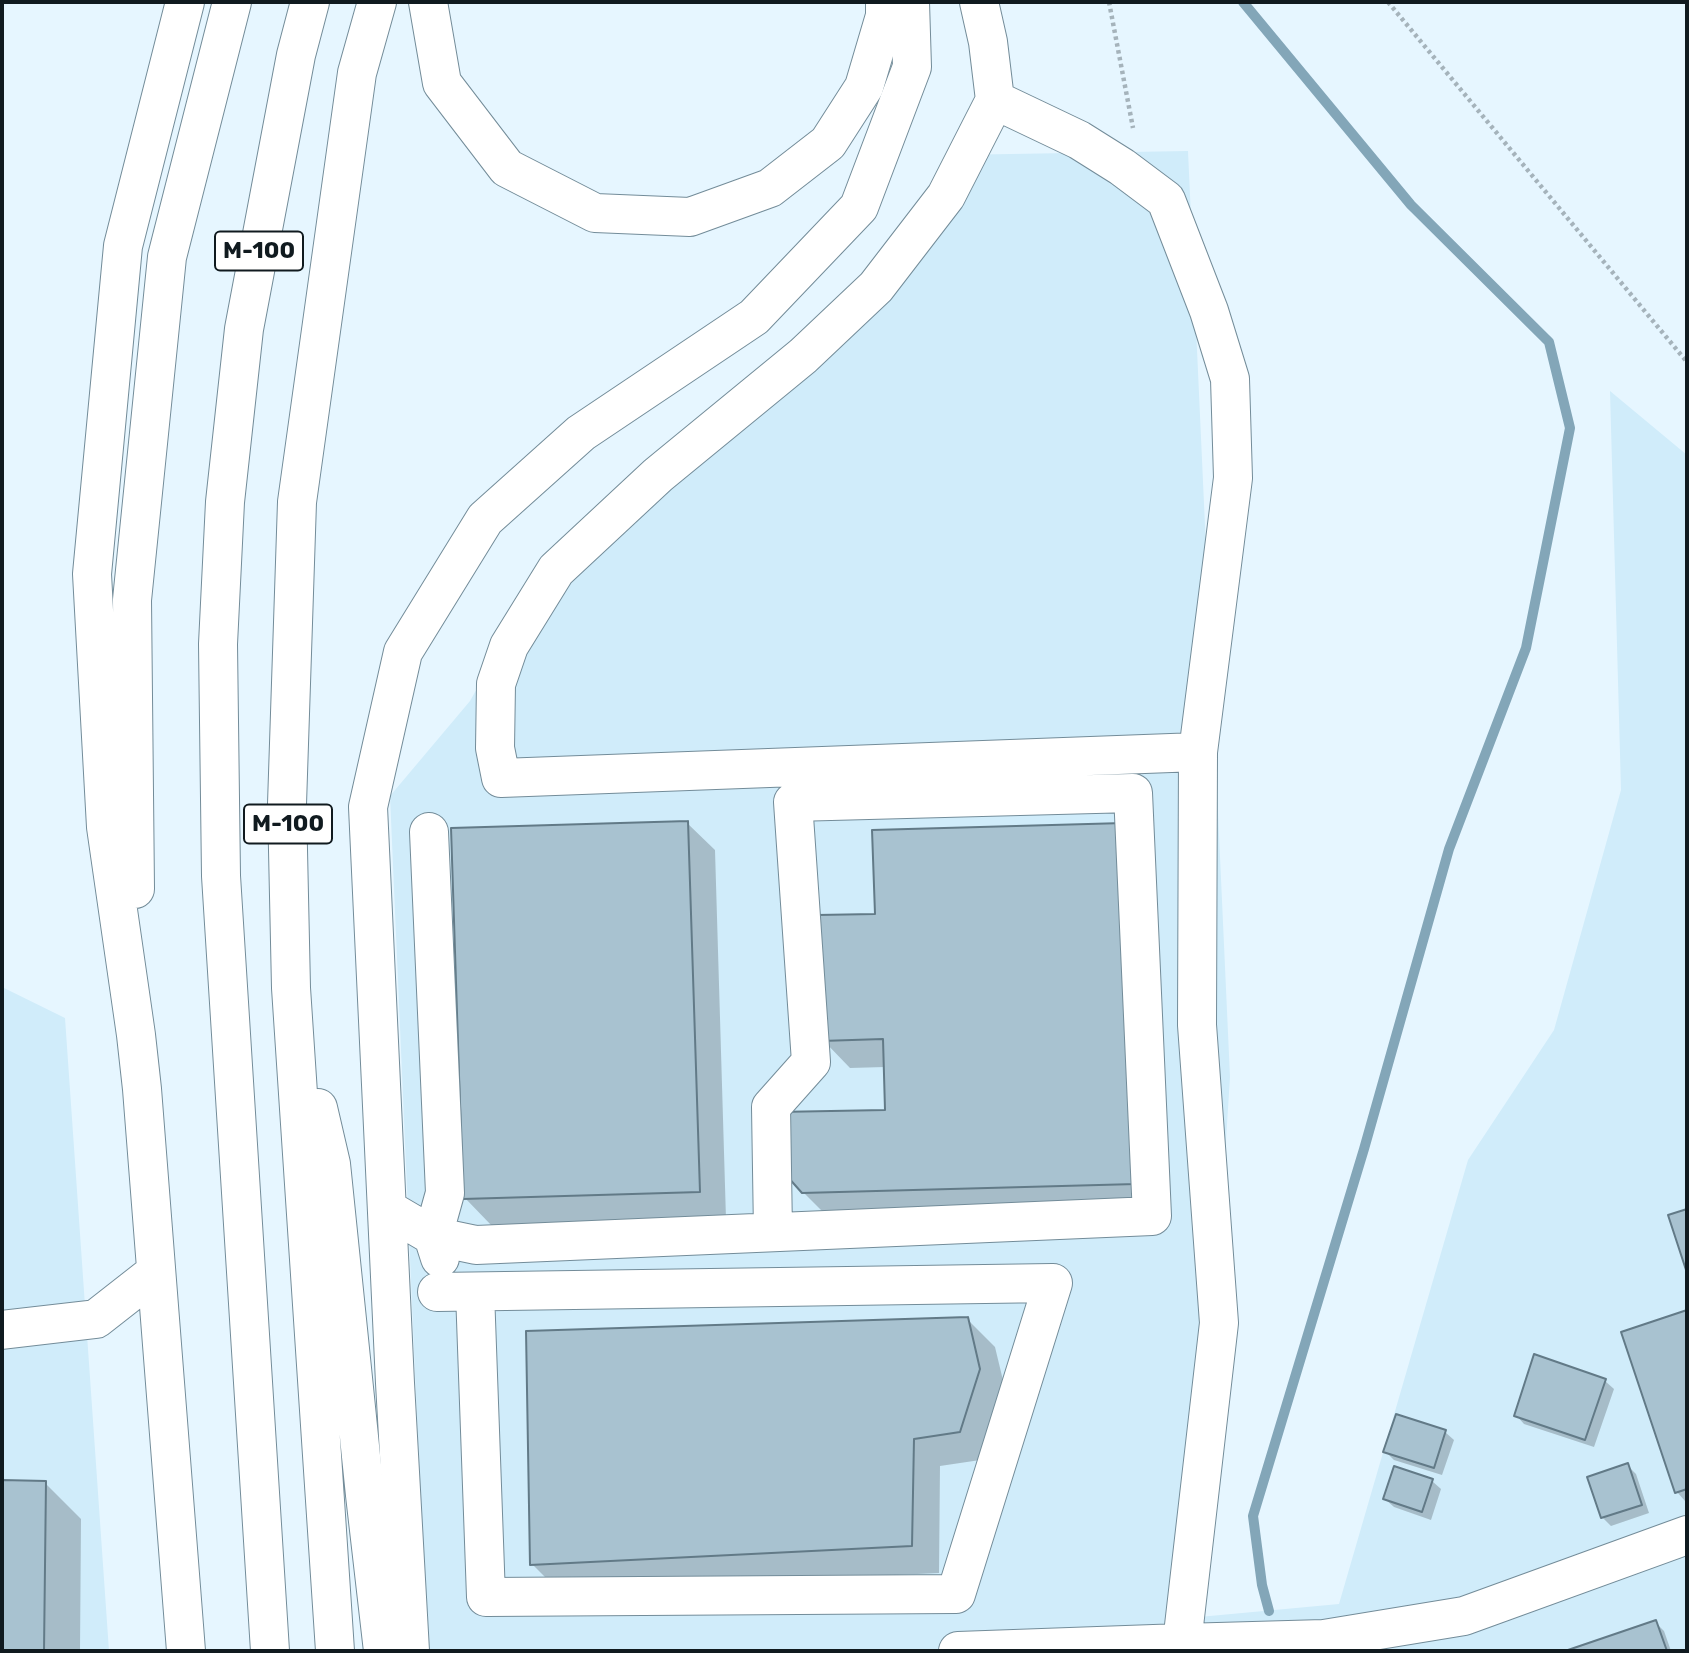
<!DOCTYPE html>
<style>
body{margin:0}
#map{position:relative;width:1689px;height:1653px;overflow:hidden;background:#e6f6ff;font-family:Rubik,sans-serif}
canvas{display:block}
.frame{position:absolute;inset:0;border:4px solid #101a1f;pointer-events:none}
</style>
<div id="map">
<canvas width="1689" height="1653"></canvas>
<div class="frame"></div>
</div>
<script>
const g = document.querySelector('canvas').getContext('2d');
g.lineJoin = 'round';
function paint(path, color) { g.fillStyle = color; g.fill(path, 'evenodd'); }
const toPath = rows => new Path2D(rows.map(r => 'M' + r).join(''));
function trace(path, color, width, dash) { g.strokeStyle = color; g.lineWidth = width; g.lineCap = dash ? 'butt' : 'round'; g.setLineDash(dash || []); g.stroke(path); }
function write(font, color, halo, rows, align = 'center') {
  g.font = font + ' Rubik,sans-serif'; g.lineWidth = 7; g.setLineDash([]); g.textBaseline = 'middle'; g.strokeStyle = halo; g.fillStyle = color; for (const [text, x, y, turn = 0] of rows) {
    g.save(); g.translate(x, y); g.rotate((+turn || 0) * Math.PI / 180); g.textAlign = isNaN(turn) ? turn : align; if (halo) g.strokeText(text, 0, 0); g.fillText(text, 0, 0); g.restore();
  }
}
paint(toPath([
 [1188,151,1230,1077,1194,1645,1199,1617,1339,1604,1468,1160,1554,1030,1621,790,1610,391,1687,455,1687,1651,427,1651,390,796,470,701,548,562,870,274,952,155],
 [2,987,65,1018,109,1651,2,1651]
]), '#d0ecfa');
paint(toPath([
 [687,823,715,850,726,1219,492,1226,465,1198],
 [819,917,1162,1210,831,1220,803,1192,887,1111,885,1067,850,1068,823,1040],
 [1687,1311,1687,1500,1685,1501,1677,1492,1623,1333],
 [967,1319,995,1347,1007,1397,987,1459,940,1466,939,1573,559,1591,532,1564],
 [1605,1381,1614,1389,1594,1447,1524,1424,1516,1415],
 [1445,1432,1454,1440,1442,1475,1394,1460,1385,1451],
 [1627,1465,1636,1474,1649,1513,1611,1526,1602,1517],
 [2,1478,3,1482,45,1483,81,1519,80,1651,2,1651],
 [1432,1481,1441,1489,1431,1520,1394,1507,1385,1499],
 [1655,1622,1664,1631,1671,1651,1570,1651]
]), '#0003');
trace(toPath([
 [1243,2,1411,205,1549,342,1570,428,1526,648,1449,849,1364,1149,1253,1516,1262,1585,1269,1611]
]), '#83a6b8', 10);
const building = toPath([
 [688,821,700,1192,463,1199,451,828,688,821],
 [1124,823,1136,1184,802,1193,779,1167,777,1112,885,1110,883,1039,821,1041,817,915,875,914,872,830,1124,823],
 [1687,1209,1687,1273,1668,1215,1687,1209],
 [1687,1310,1687,1489,1675,1493,1621,1332,1687,1310],
 [968,1317,980,1369,960,1432,914,1439,912,1546,530,1565,526,1331,968,1317],
 [1534,1354,1606,1379,1585,1440,1514,1416,1534,1354],
 [1396,1414,1446,1430,1434,1468,1383,1452,1396,1414],
 [1628,1463,1642,1505,1601,1518,1587,1477,1628,1463],
 [1394,1466,1433,1479,1422,1512,1383,1499,1394,1466],
 [2,1480,46,1481,44,1651,2,1651,2,1480],
 [1656,1620,1667,1651,1565,1651,1656,1620]
]);
paint(building, '#a8c2d0');
trace(building, '#627a87', 2);
const minor = toPath([
 [185,2,123,246,92,574,106,827,136,1035,142,1089,186,1651],
 [995,100,946,196,876,287,803,356,658,475,556,570,509,646,496,684,495,748,501,778,1198,752],
 [429,832,445,1193,433,1236,440,1258],
 [135,889,132,600,167,257,232,2],
 [387,1209,433,1236,476,1245,1152,1216,1133,793,793,802,811,1062,771,1107,773,1232],
 [437,1292,1053,1283,956,1594,486,1597,475,1292],
 [2,1330,96,1319,156,1272],
 [1182,1643,1324,1639,1464,1616,1687,1535],
 [410,1651,395,1383,368,807,403,652,485,519,581,433,754,317,859,207,912,67,910,2],
 [958,1651,1182,1643,1219,1323,1197,1025,1198,752,1233,478,1230,379,1209,311,1166,200,1122,167,1079,140,995,100,988,42,979,2]
]);
const highway = toPath([
 [428,2,442,83,507,168,595,213,690,217,770,188,828,143,864,87,885,16,885,2],
 [318,1108,331,1164,365,1495,383,1651],
 [270,1651,221,876,218,644,225,502,244,329,296,55,310,2],
 [335,1651,291,988,287,804,297,502,357,73,377,2]
]);
trace(minor, '#738c99', 40);
trace(highway, '#738c99', 40);
trace(toPath([
 [1109,2,1133,128],
 [1388,2,1687,362]
]), '#a5b3bb', 4.5, [3.5, 3.5]);
trace(minor, '#fff', 38);
trace(highway, '#fff', 38);
for (const [x, y, w] of [
 [259,251,88],
 [288,824,88]
]) { const box = new Path2D(); box.roundRect(x - w / 2, y - 19.5, w, 39, 5); g.fillStyle = '#fff'; g.fill(box); trace(box, '#101a1f', 2); }
write('bold 23px', '#101a1f', null, [
 ["M-100",259,251],
 ["M-100",288,824]
]);
</script>
